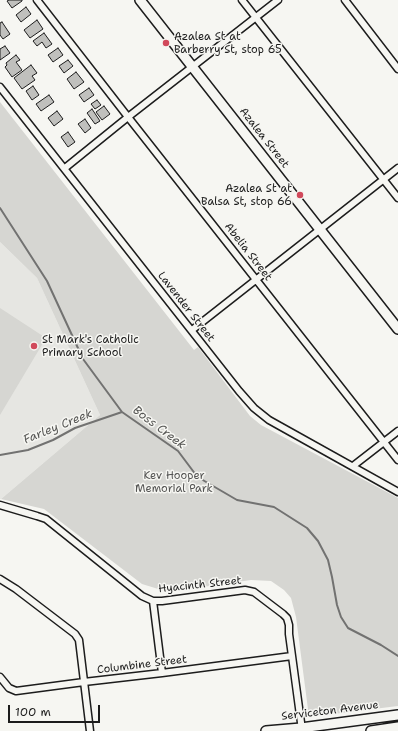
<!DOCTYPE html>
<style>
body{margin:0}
#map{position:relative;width:398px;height:731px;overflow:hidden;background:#f6f6f2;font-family:"Shantell Sans",sans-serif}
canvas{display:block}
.scale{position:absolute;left:8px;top:705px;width:92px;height:18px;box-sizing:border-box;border:2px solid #1c1c1c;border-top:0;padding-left:5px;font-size:12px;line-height:14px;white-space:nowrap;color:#1c1c1c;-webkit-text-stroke:3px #f6f6f2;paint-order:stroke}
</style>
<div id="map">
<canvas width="398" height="731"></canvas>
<div class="scale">100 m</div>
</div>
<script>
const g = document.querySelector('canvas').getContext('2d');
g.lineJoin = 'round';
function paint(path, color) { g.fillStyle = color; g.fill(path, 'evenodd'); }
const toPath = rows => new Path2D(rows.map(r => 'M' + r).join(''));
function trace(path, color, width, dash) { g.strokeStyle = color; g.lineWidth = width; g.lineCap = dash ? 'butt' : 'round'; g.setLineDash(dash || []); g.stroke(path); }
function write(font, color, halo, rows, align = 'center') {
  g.font = font + ' "Shantell Sans",sans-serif'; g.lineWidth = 3; g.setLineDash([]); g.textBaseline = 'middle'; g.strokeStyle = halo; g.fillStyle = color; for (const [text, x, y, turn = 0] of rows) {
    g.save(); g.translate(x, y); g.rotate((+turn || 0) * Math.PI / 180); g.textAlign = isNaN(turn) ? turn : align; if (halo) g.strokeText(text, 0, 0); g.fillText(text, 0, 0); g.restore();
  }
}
paint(toPath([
 [0,242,37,278,100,415,1,499,0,499]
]), '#e6e6e2');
paint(toPath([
 [0,102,194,350,198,347,250,416,261,425,398,498,398,706,309,717,296,617,291,598,284,590,271,581,251,580,168,592,142,584,44,509,1,499,100,415,37,278,0,242],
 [0,308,46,338,0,415]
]), '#d6d6d2');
trace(toPath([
 [0,208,47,281,83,359,122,412,178,451,196,475,201,479,237,500,274,507,307,528,318,541,328,560,332,577,337,605,341,617,348,628,381,645,398,656],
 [0,455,28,450,53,440,75,428,122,412]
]), '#727271', 2);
const building = toPath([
 [9,0,22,0,22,1,12,8,7,1,9,0],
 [26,7,31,14,21,22,16,15,26,7],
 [37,20,43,29,30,38,24,30,37,20],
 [2,22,10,34,3,39,0,35,0,23,2,22],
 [44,33,52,44,46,48,42,42,37,46,33,41,44,33],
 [5,46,10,53,0,60,0,49,5,46],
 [58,48,63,55,53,62,48,55,58,48],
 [16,55,20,60,16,62,22,70,12,77,5,67,7,65,6,63,16,55],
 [68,60,73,66,64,73,59,66,68,60],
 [31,65,37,73,32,76,35,80,22,89,14,78,31,65],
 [76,72,84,82,74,89,67,79,76,72],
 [33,86,39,95,32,100,26,91,33,86],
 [89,88,94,95,84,102,79,95,89,88],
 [49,95,54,102,41,111,36,104,49,95],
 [97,100,101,105,95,109,91,104,97,100],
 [104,106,110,114,102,120,96,112,104,106],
 [92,109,100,121,95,124,87,113,92,109],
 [57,111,63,119,54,126,48,118,57,111],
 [85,119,91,128,85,133,78,124,85,119],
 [68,132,75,142,68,147,61,137,68,132]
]);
paint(building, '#c0c0bd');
trace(building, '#1c1c1c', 1);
const street = toPath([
 [37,0,128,117,398,460],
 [242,0,398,198],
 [345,0,398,69],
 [0,87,239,391,254,408,269,420,398,492],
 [65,168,128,117,278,0],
 [192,330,398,168],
 [353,466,398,431],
 [0,505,37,516,46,519,142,596,153,601,162,601,245,590,254,592,283,614,287,618,289,625,289,634,292,656,302,730],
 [0,579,16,589,75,634,79,640,90,731],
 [153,601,162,673],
 [0,677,9,688,16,691,84,682,162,673,292,656]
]);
const secondary = toPath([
 [140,0,398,329],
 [266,731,301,728,398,715],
 [371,731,398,727]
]);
trace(street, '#1c1c1c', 9);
trace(secondary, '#1c1c1c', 12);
trace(street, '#f6f6f2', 6);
trace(secondary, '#f6f6f2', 9);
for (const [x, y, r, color] of [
 [166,43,4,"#d1495b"],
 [300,195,4,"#d1495b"],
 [34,346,4,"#d1495b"]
]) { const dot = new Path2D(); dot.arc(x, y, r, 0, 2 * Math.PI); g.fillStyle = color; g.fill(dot); trace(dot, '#f6f6f2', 1.5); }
write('11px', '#1c1c1c', '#f6f6f2', [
 ["Azalea St at",174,37],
 ["Barberry St, stop 65",174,50],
 ["Azalea St at",292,189,"right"],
 ["Balsa St, stop 66",292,202,"right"],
 ["St Mark's Catholic",42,340],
 ["Primary School",42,353]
], 'left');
write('11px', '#1c1c1c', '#f6f6f2', [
 ["Azalea Street",264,138,52],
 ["Abelia Street",248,252,52],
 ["Lavender Street",186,307,52],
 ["Hyacinth Street",200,585,-6],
 ["Columbine Street",142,665,-7],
 ["Serviceton Avenue",330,711,-7]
]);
write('11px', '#545453', '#f6f6f2', [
 ["Kev Hooper",174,476],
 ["Memorial Park",174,489]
]);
write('italic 12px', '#565654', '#f6f6f2', [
 ["Farley Creek",58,427,-22],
 ["Boss Creek",159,428,37]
]);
</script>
